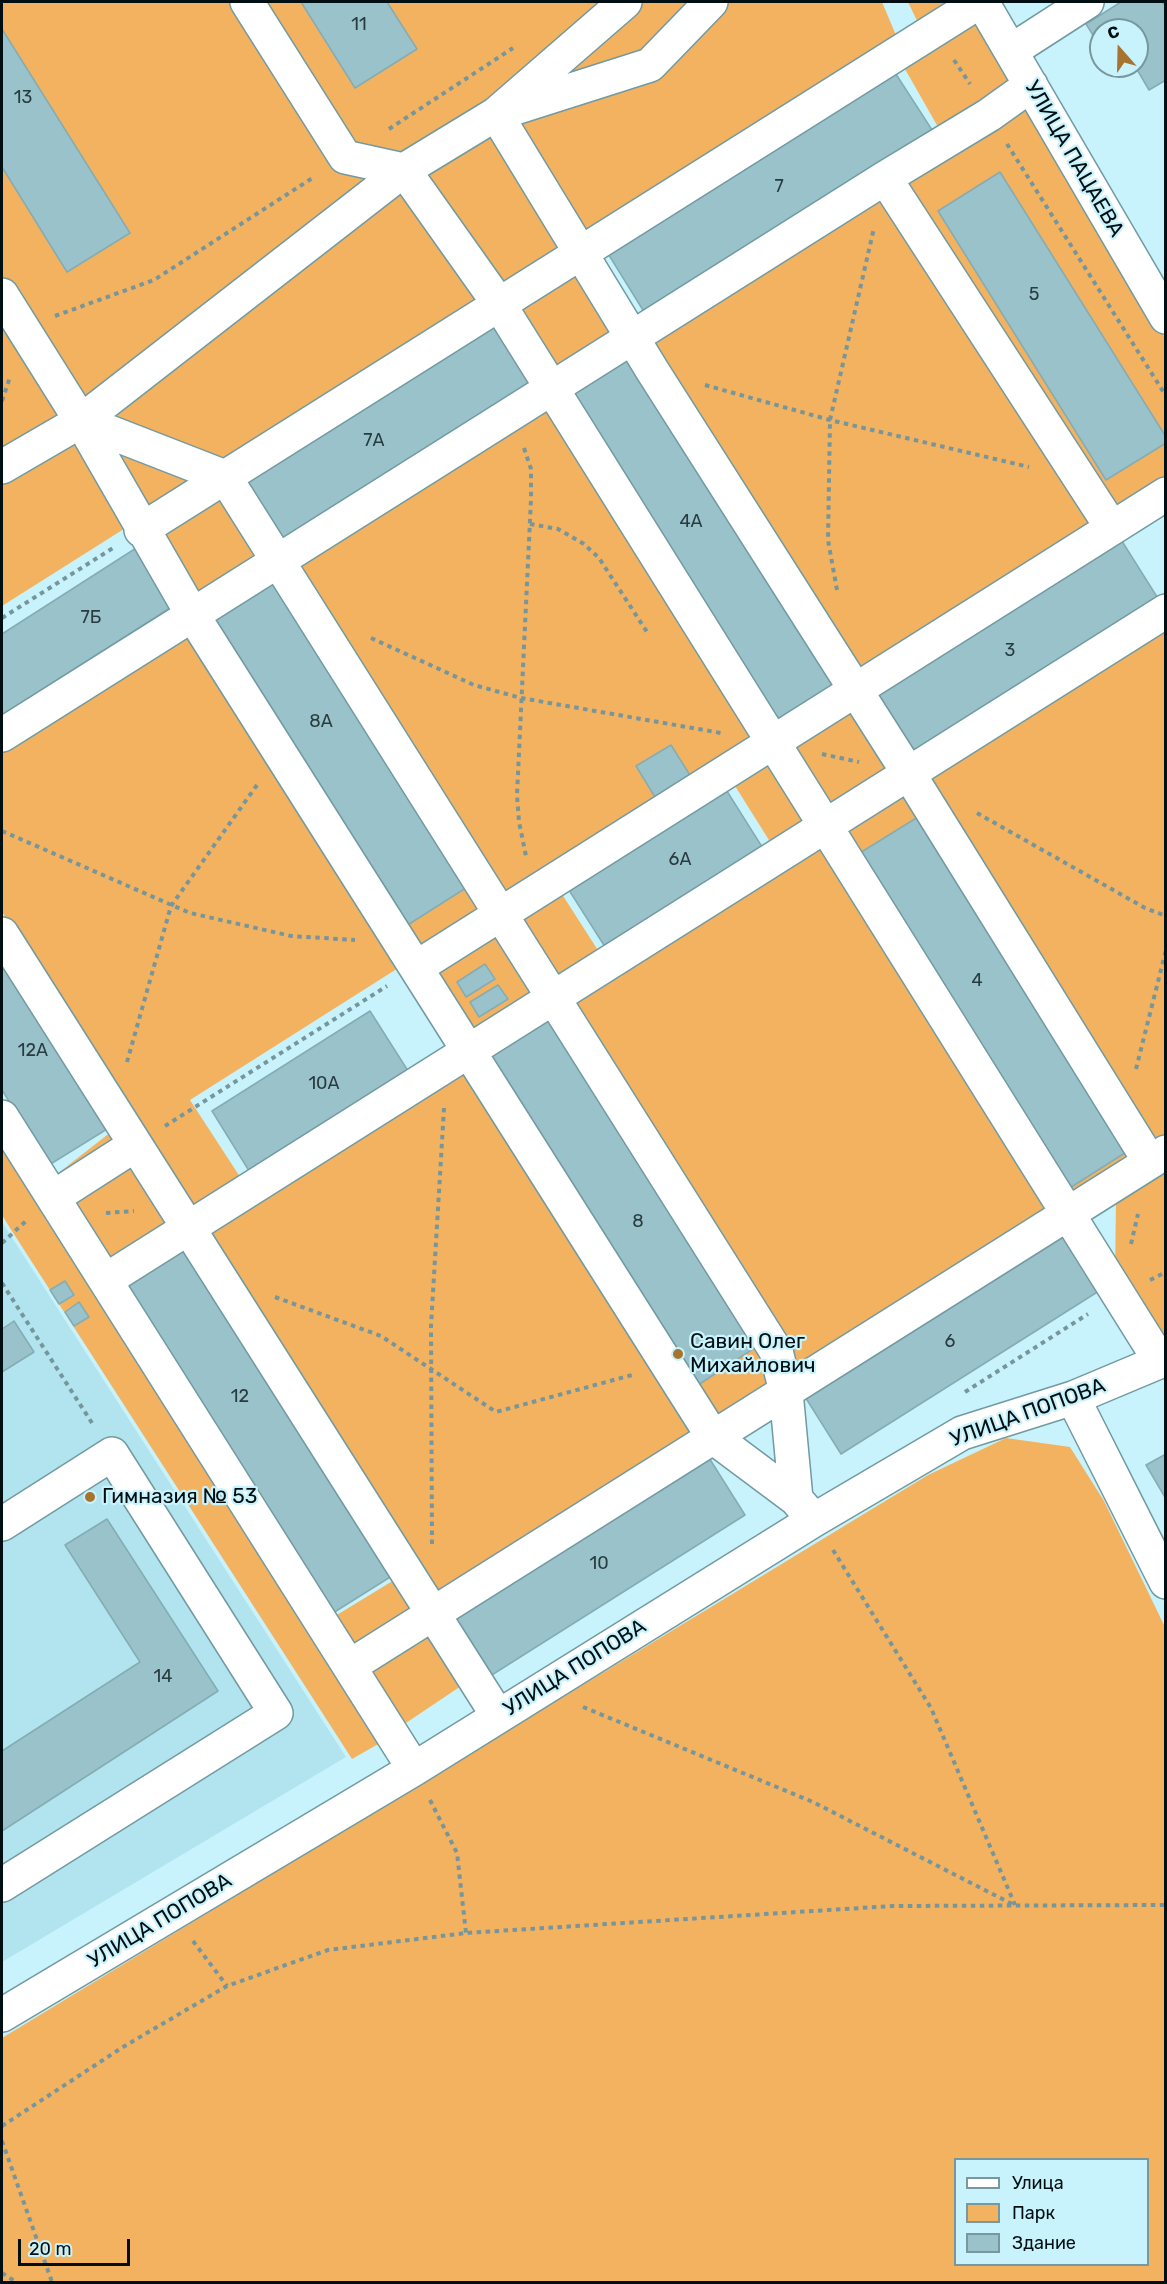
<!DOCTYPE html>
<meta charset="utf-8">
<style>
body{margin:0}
#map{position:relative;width:1167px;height:2284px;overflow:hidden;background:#c8f3fc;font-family:Rubik,sans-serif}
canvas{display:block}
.frame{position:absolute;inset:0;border:3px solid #020f12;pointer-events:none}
.legend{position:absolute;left:954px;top:2158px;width:195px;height:108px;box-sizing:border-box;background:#c8f3fc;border:2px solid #79989e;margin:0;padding:8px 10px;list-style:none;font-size:18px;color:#020f12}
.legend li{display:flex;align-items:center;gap:12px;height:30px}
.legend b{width:30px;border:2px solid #79989e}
.north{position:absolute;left:1089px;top:18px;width:60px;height:60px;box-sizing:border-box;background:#c8f3fc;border:2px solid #79989e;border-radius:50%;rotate:340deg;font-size:16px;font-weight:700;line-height:24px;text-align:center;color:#020f12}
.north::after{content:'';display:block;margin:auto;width:21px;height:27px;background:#a8732d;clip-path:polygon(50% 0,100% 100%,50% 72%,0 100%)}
.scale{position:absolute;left:18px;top:2239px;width:112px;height:27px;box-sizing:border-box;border:3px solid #020f12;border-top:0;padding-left:8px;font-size:18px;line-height:21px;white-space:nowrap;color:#020f12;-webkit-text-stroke:4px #c8f3fc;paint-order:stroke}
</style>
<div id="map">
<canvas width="1167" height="2284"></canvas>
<div class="frame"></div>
<ul class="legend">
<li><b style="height:8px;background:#fff"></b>Улица</li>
<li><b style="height:16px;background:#f3b260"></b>Парк</li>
<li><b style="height:16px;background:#99c2ca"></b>Здание</li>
</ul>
<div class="north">С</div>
<div class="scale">20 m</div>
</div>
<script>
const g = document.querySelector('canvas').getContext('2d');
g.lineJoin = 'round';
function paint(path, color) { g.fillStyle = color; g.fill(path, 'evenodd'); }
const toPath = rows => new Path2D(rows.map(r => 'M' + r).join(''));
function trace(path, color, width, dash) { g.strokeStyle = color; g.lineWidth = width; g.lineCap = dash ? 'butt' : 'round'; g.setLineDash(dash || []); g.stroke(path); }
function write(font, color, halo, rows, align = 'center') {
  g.font = font + ' Rubik,sans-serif'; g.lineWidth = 4.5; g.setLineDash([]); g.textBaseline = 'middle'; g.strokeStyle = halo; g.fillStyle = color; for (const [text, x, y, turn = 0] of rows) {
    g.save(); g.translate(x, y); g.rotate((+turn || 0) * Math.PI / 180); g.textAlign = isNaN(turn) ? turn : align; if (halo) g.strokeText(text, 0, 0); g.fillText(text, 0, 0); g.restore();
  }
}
paint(toPath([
 [2,1222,346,1757,2,1962]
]), '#b2e4ef');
paint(toPath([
 [2,2,241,2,347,169,384,174,82,413,2,284],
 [256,2,617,2,403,163,346,146],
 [642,2,882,2,898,40,2,606,2,479,403,188,490,128],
 [908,2,973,2,1165,338,1165,482,190,1100,244,1183,109,1266,52,1178,134,1114,2,912,2,745,950,148,901,62,922,31],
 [576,266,617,334,553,377,510,306],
 [2,311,68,417,2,455],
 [223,491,262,557,194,600,157,534],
 [1165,626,1165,1139,427,1615,470,1680,394,1731,327,1621,399,1577,187,1235],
 [870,691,913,763,774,848,730,778],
 [558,888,601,955,471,1039,428,972],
 [2,1139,387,1739,352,1759,10,1228,2,1215],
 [1165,1160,1165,1343,1120,1329,1115,1277,1116,1201],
 [1006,1438,1070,1447,1104,1501,1165,1627,1165,2282,2,2282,2,2038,928,1475],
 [956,2160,1148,2160,1148,2264,956,2264]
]), '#f3b260');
const building = toPath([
 [301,2,387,2,417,49,355,88,301,2],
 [1121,2,1162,2,1166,7,1166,80,1149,90,1135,66,1137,66,1137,30,1101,30,1101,48,1086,24,1121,2],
 [2,29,130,233,67,272,2,167,2,29],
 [894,71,934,133,646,315,607,252,894,71],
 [1000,172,1166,437,1166,443,1106,480,938,211,1000,172],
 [497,320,537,382,278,546,238,483,497,320],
 [629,355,839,689,778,728,567,393,629,355],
 [1120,538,1159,600,916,754,877,692,1120,538],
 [144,543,181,601,2,715,2,634,144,543],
 [276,581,469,886,406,926,213,621,276,581],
 [671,745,693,780,658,802,636,766,671,745],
 [725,788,764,850,607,950,567,887,725,788],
 [918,817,1128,1151,1065,1191,855,856,918,817],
 [2,953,112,1126,49,1165,2,1090,2,953],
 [485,964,495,979,466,997,457,982,485,964],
 [498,985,508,999,479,1017,470,1002,498,985],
 [370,1011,410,1074,251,1174,212,1111,370,1011],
 [548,1011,759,1345,698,1385,486,1051,548,1011],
 [1060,1229,1099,1291,841,1454,802,1392,1060,1229],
 [183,1239,395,1574,333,1613,121,1278,183,1239],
 [65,1281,74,1295,59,1304,50,1290,65,1281],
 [79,1302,89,1317,74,1326,65,1312,79,1302],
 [14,1321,34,1352,2,1372,2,1329,14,1321],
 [706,1453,745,1515,487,1678,447,1616,706,1453],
 [1166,1454,1166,1499,1146,1465,1166,1454],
 [107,1519,218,1691,2,1831,2,1751,140,1662,65,1545,107,1519]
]);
paint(building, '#99c2ca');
trace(building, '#83acb4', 1.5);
const minor = toPath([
 [247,2,345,157,404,170,499,304,1160,1361],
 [711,2,650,65,496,114,652,370,909,774,1150,1162],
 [982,2,1166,317],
 [1011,51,1087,2],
 [885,178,1112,528],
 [2,295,81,421,192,614,713,1437,796,1499,814,1520],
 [81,421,225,477,776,1351,786,1392,796,1499],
 [2,467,81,421,404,170,496,114,625,2],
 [141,530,979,2],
 [2,735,885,178,989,115,1031,85],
 [2,934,498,1716],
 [417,967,1166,494],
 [2,1117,414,1769],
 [54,1197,135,1145],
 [106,1280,1166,611],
 [1073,1398,1166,1582],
 [2,1524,112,1454,276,1713,2,1885],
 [350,1666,1166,1152],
 [2,2015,414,1769,814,1520,962,1433,1073,1398,1166,1359]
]);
trace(minor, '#719aa1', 36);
trace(toPath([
 [954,60,970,84],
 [389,129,513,48],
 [1007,144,1166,396],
 [55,316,154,280,314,177],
 [705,385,830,420,1029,467],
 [2,401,10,377],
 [524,448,531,469,531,499,517,795,519,822,526,856],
 [530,524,558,529,584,544,599,558,647,632],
 [837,590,828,540,830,420,874,228],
 [2,618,113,548],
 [371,638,474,685,521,698,721,733],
 [822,754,859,762],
 [977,813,1145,908,1166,916],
 [2,831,190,913,291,936,355,940],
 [127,1062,171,906,257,785],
 [1136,1069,1166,950],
 [165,1126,387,986],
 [106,1213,134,1211],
 [2,1243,26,1221],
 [1131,1244,1138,1214],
 [1150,1280,1166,1272],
 [2,1283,92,1423],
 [275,1297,381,1336,496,1412,632,1375],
 [965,1392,1088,1314],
 [432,1544,431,1326,444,1108],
 [833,1550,931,1708,1015,1905],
 [583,1707,813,1802,1014,1905],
 [430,1800,457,1853,466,1933],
 [193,1941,227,1986],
 [2,2126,123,2047,227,1986,328,1950,466,1933,892,1906,1166,1905],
 [2,2141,52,2282],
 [2,2273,16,2282]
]), '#77969c', 4, [4.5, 4.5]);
trace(minor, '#fff', 33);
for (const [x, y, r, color] of [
 [678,1354,6,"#a8732d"],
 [90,1497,6,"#a8732d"]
]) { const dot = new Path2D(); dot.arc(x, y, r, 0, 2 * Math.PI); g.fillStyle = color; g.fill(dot); trace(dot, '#c8f3fc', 2); }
write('18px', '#283c40', null, [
 ["11",359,25],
 ["13",23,98],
 ["7",779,187],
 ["5",1034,295],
 ["7А",374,441],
 ["4А",691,522],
 ["7Б",91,618],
 ["3",1010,651],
 ["8А",321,722],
 ["6А",680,860],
 ["4",977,981],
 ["12А",33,1051],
 ["10А",324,1084],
 ["8",638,1222],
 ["6",950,1342],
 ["12",240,1397],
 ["10",599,1564],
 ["14",163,1677]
]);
write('21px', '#020f12', '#c8f3fc', [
 ["УЛИЦА ПАЦАЕВА",1074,159,60],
 ["УЛИЦА ПОПОВА",1028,1413,-20],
 ["УЛИЦА ПОПОВА",575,1668,-32],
 ["УЛИЦА ПОПОВА",160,1921,-31]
]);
write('21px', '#020f12', '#c8f3fc', [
 ["Савин Олег",690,1342],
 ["Михайлович",690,1366],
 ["Гимназия № 53",102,1497]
], 'left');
</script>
